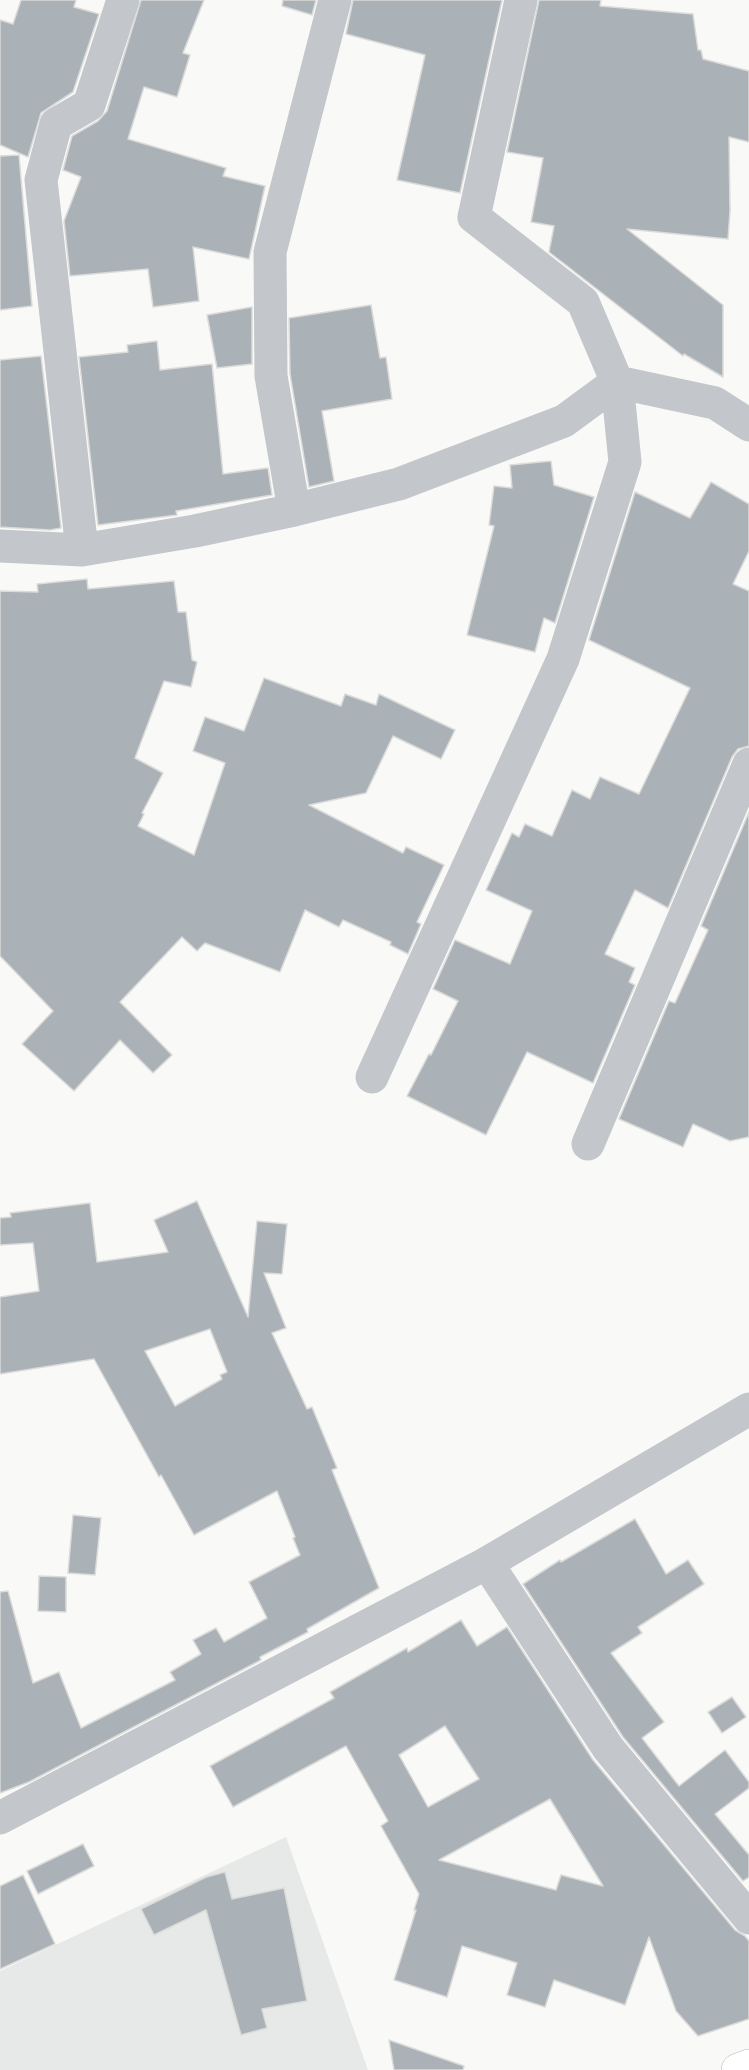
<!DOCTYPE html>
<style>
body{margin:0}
canvas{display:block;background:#f9f9f7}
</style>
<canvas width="749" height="2070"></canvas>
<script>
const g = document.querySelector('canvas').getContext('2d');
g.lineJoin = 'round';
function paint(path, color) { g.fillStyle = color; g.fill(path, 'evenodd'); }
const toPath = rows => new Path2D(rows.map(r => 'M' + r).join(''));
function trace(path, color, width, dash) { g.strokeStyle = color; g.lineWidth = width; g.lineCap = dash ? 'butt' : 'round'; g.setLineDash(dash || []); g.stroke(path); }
paint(toPath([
 [286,1837,368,2070,0,2070,0,1971]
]), '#e7e8e8');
const building = toPath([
 [21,0,76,0,74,7,99,14,73,92,41,113,28,157,0,145,0,20,13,24,21,0],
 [141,0,204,0,183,53,190,55,177,97,144,87,128,139,226,168,223,176,265,186,249,259,193,247,199,301,153,307,148,269,70,276,64,221,81,177,63,170,72,136,98,121,107,111,141,0],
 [283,0,316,0,312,15,282,6,283,0],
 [353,0,502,0,460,193,397,180,425,55,346,34,353,0],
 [539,0,601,0,600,6,693,14,698,50,701,50,703,59,749,71,749,142,729,137,730,211,728,239,627,229,723,305,723,377,684,354,683,356,549,252,554,226,531,222,543,158,507,152,539,0],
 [19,155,32,306,0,310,0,156,19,155],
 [371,305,380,358,386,357,392,399,322,411,334,481,309,487,290,374,289,318,371,305],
 [252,307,252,364,217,368,207,315,252,307],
 [157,341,160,370,212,364,223,474,268,468,272,495,176,511,177,515,98,525,79,357,128,352,127,345,157,341],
 [41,356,61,528,50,530,0,527,0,360,41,356],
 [551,461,554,485,594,497,555,623,544,618,535,652,467,635,494,526,489,525,494,486,512,488,510,465,551,461],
 [711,482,749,504,749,551,733,584,749,591,749,746,738,749,732,757,668,908,635,890,605,954,635,968,629,982,635,985,593,1083,527,1052,486,1135,407,1096,429,1054,431,1055,458,1001,433,989,455,940,510,964,532,911,486,890,512,833,519,837,525,824,552,836,572,790,590,799,600,777,639,794,690,688,589,640,635,492,690,518,711,482],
 [87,579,88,589,174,581,178,612,186,612,192,660,197,662,191,687,164,681,135,758,163,773,142,813,144,814,138,826,194,855,225,763,193,751,205,717,244,731,264,678,341,706,345,694,376,705,379,694,455,730,441,759,393,736,366,793,309,805,403,853,406,847,444,865,417,922,421,924,408,954,390,945,391,942,343,920,339,927,305,910,280,972,205,943,197,951,182,937,120,1002,172,1055,153,1073,120,1040,74,1091,22,1044,53,1011,0,956,0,591,38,592,37,584,87,579],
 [749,812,749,1137,730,1141,693,1124,683,1147,619,1119,669,1001,675,1003,708,930,701,926,749,812],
 [197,1201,248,1317,257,1221,287,1224,282,1274,264,1273,286,1328,272,1333,307,1409,312,1407,337,1468,332,1470,379,1588,307,1629,308,1632,260,1657,261,1660,29,1782,0,1793,0,1592,8,1591,33,1683,59,1672,81,1728,175,1680,170,1672,201,1654,193,1640,216,1628,224,1642,267,1618,249,1582,300,1555,293,1538,295,1537,277,1491,194,1535,161,1475,159,1477,94,1359,0,1374,0,1297,39,1291,33,1243,0,1245,0,1218,11,1217,10,1213,90,1203,97,1262,168,1252,154,1220,197,1201],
 [210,1329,227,1372,220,1375,222,1379,175,1406,145,1351,210,1329],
 [73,1515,101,1518,95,1575,68,1573,73,1515],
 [635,1519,666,1574,688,1560,704,1584,638,1627,642,1633,611,1653,664,1722,642,1738,679,1786,725,1750,749,1782,749,1788,715,1814,749,1855,749,1877,743,1881,623,1737,523,1584,560,1560,561,1562,635,1519],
 [39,1576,66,1577,66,1612,38,1611,39,1576],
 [461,1620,477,1646,507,1627,593,1760,735,1930,745,1936,749,1941,749,2019,698,2036,676,2011,649,1937,625,2005,554,1980,545,2007,507,1995,517,1963,462,1946,447,1997,394,1980,416,1910,414,1910,419,1894,381,1826,388,1821,346,1746,233,1807,210,1766,334,1698,330,1692,407,1648,408,1652,461,1620],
 [445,1726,479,1779,428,1807,399,1755,445,1726],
 [550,1799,603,1886,561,1875,556,1890,439,1860,550,1799],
 [732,1697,746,1717,722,1733,708,1712,732,1697],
 [83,1844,94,1866,38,1894,27,1871,83,1844],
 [225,1872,232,1899,284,1888,307,2001,262,2009,267,2028,241,2035,206,1910,154,1935,141,1909,206,1877,225,1872],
 [23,1875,55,1944,0,1969,0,1886,23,1875],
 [389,2040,464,2066,463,2070,394,2070,389,2040]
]);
paint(building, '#aab1b7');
trace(building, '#dbdbd9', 1.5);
const secondary = toPath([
 [738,2070,749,2066]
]);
trace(secondary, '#b5babf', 34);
trace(toPath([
 [294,510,271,376,270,252,335,0],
 [0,546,82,550,195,531,294,510,399,484,564,421,617,382,715,403,749,425],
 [82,550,41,180,56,124,89,105,123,0],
 [372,1077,563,659,625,462,617,382,583,302,474,217,521,0],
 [588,1144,749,764],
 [487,1563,608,1748,749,1918]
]), '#c3c6ca', 33);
trace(toPath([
 [0,1818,487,1563,749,1409]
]), '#c3c6ca', 33);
trace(secondary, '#fff', 33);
</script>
